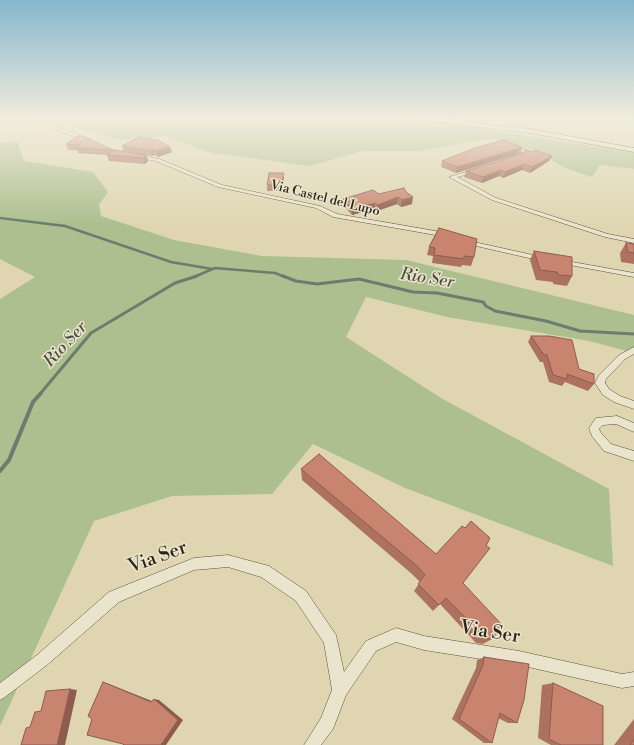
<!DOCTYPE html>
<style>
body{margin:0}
canvas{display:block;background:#dfd6b1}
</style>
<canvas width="634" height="745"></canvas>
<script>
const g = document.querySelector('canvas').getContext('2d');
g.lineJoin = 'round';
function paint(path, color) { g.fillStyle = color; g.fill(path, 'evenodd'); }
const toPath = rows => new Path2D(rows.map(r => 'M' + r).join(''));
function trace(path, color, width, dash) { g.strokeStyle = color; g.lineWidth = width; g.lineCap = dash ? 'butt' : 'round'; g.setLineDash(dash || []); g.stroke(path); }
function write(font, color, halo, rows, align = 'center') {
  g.font = font + ' "Libre Bodoni",serif'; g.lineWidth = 3; g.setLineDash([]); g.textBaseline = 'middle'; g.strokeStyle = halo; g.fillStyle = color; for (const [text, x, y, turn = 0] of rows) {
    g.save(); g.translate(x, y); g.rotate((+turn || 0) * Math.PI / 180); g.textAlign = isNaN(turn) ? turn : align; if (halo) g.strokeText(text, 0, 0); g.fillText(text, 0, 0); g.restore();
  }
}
paint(toPath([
 [62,119,383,119,441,122,634,153,634,169,600,165,592,177,563,167,537,151,494,139,474,141,422,151,362,151,310,166,212,153,165,136,120,140,78,128],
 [17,141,24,161,93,172,108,192,99,205,101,216,174,240,262,256,406,260,634,315,634,353,589,341,447,317,366,297,346,337,441,398,609,489,613,566,405,488,313,444,272,494,172,496,94,521,0,726,0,299,35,277,0,259,0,143]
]), '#adbf8f');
trace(toPath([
 [0,218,65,226,171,262,212,269],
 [194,277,215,268,275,273,285,277]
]), '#6b7d6d', 2.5);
trace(toPath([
 [283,276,296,281,317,284,359,279,413,292,437,293,483,302,486,306,495,311,546,321,580,331,634,334],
 [40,394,91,333,175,283,197,276]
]), '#6b7d6d', 3);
trace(toPath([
 [0,471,9,460,33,402,41,393]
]), '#6b7d6d', 4);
const street = toPath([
 [42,119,47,119,55,126,92,140,88,141,51,128,42,119],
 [136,155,159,159,222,185,320,206,337,214,447,233,450,235,447,237,333,217,316,208,218,187,156,161,134,157,134,155,136,155],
 [476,169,479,171,478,172,457,177,496,198,608,234,634,239,634,243,605,237,492,200,449,177,476,169],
 [465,240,542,257,545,259,542,261,463,243,462,242,465,240],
 [561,260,634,273,634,277,559,263,558,262,561,260],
 [634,347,634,354,625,359,606,379,605,383,609,389,620,396,634,401,634,409,614,402,603,395,595,383,599,375,619,355,634,347],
 [617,416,634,423,634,432,616,424,603,425,599,429,601,433,611,444,634,451,634,461,604,451,592,436,589,428,596,418,617,416],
 [228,555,269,566,306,591,336,635,344,672,366,641,396,628,424,636,519,651,622,674,634,672,634,686,622,688,519,665,424,650,396,642,376,651,346,695,333,729,321,745,304,745,321,718,332,690,324,643,296,601,261,577,228,567,194,570,119,602,47,665,5,697,0,700,0,683,37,655,109,592,194,558,228,555]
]);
const secondary = toPath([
 [424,119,444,119,530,129,634,148,634,152,530,133,427,121,424,119]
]);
trace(street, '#5a503c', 1);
trace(secondary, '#2d2315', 1);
paint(street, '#eae4cc');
paint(secondary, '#eae4cc');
paint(toPath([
 [80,135,113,150,146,155,148,161,145,164,109,161,107,155,78,153,77,150,68,150,66,144],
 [139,137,172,152,158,157,154,155,152,156,123,151,122,146],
 [504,140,523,148,521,153,532,152,552,156,549,161,530,173,522,170,503,178,499,176,482,183,464,177,466,171,496,162,519,154,518,154,456,173,441,167,442,161],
 [284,173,284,179,281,191,267,191,267,185],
 [406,192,412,204,401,207,397,204,377,211,374,209,352,215,343,205,343,199],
 [439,228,474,257,471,266,462,265,461,267,432,263,433,256,427,255,429,247],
 [626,243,634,244,634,264,621,262,620,253],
 [534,251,572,276,567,286,553,284,553,282,536,280,530,260],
 [531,336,579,369,594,384,588,391,565,382,562,386,549,382,543,362,540,362,528,342],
 [301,469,463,583,492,639,483,644,476,643,440,604,433,611,414,591,420,582,412,574,302,480],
 [484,657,517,723,508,723,498,718,492,743,484,743,452,719,476,668,477,660],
 [553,683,603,745,551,745,538,738,542,685],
 [634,719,634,745,614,745]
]), '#ad725f');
paint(toPath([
 [170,147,172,152,158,157,156,151],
 [520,148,518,154,456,173,457,167],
 [152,149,154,155,152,156,151,151],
 [146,155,148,161,145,164,144,158],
 [552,156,549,161,530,173,532,167],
 [524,164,522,170,503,178,505,172],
 [501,170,499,176,482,183,483,177],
 [284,173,284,179,281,191,281,185],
 [398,197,397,204,377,211,378,205],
 [413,197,412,204,401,207,402,200],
 [375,203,374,209,352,215,352,209],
 [103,682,109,684,157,703,151,702],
 [70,689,77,690,65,745,57,745],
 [154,699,159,700,183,720,166,745,161,745]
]), '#8d5c4e');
const building = toPath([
 [80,135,113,150,76,148,80,145,66,144,80,135],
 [139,137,158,140,170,147,156,151,152,149,151,151,122,146,139,137],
 [504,140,523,148,520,148,457,167,442,161,475,148,504,140],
 [525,149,532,152,535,150,552,156,532,167,524,164,505,172,501,170,483,177,466,171,496,162,525,152,525,149],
 [114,150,146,155,144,158,107,155,114,150],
 [269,173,284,173,281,185,267,185,269,173],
 [404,188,406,192,413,197,402,200,398,197,378,205,375,203,352,209,343,199,373,190,379,194,404,188],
 [439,228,477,239,474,257,464,256,464,259,434,255,435,248,429,247,439,228],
 [626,243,634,244,634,253,628,252,626,243],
 [534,251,572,257,572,276,558,275,557,272,540,270,534,251],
 [531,336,549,336,572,340,579,369,594,374,594,384,567,374,567,379,553,375,547,355,544,355,531,336],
 [319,454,436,554,462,526,465,528,471,521,490,538,486,546,490,548,463,583,503,626,492,639,485,638,446,598,439,605,418,584,425,575,417,566,301,469,319,454],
 [484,657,529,664,524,700,517,723,500,713,492,743,459,719,483,665,484,657],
 [103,682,151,702,154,699,178,720,161,745,124,745,123,744,87,735,92,719,88,716,103,682],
 [553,683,603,706,603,745,561,745,549,739,553,683],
 [70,689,57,745,21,745,26,728,30,727,35,712,41,711,46,691,70,689],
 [634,739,634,745,630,745,634,739]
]);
paint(building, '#c9846f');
trace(building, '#8d5c4e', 1);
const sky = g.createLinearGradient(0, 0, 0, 224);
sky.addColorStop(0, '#86b6ce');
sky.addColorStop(0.53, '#f1eddc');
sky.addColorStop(1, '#f1eddc00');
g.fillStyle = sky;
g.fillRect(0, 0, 634, 224);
write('13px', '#2d2315', '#eae4cc', [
 ["Via Castel del Lupo",325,199,14]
]);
write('italic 17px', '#4c5041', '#eae4cc', [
 ["Rio Ser",427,279,9],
 ["Rio Ser",66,345,-47]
]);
write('19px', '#2d2315', '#eae4cc', [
 ["Via Ser",158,558,-20],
 ["Via Ser",490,633,9]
]);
</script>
